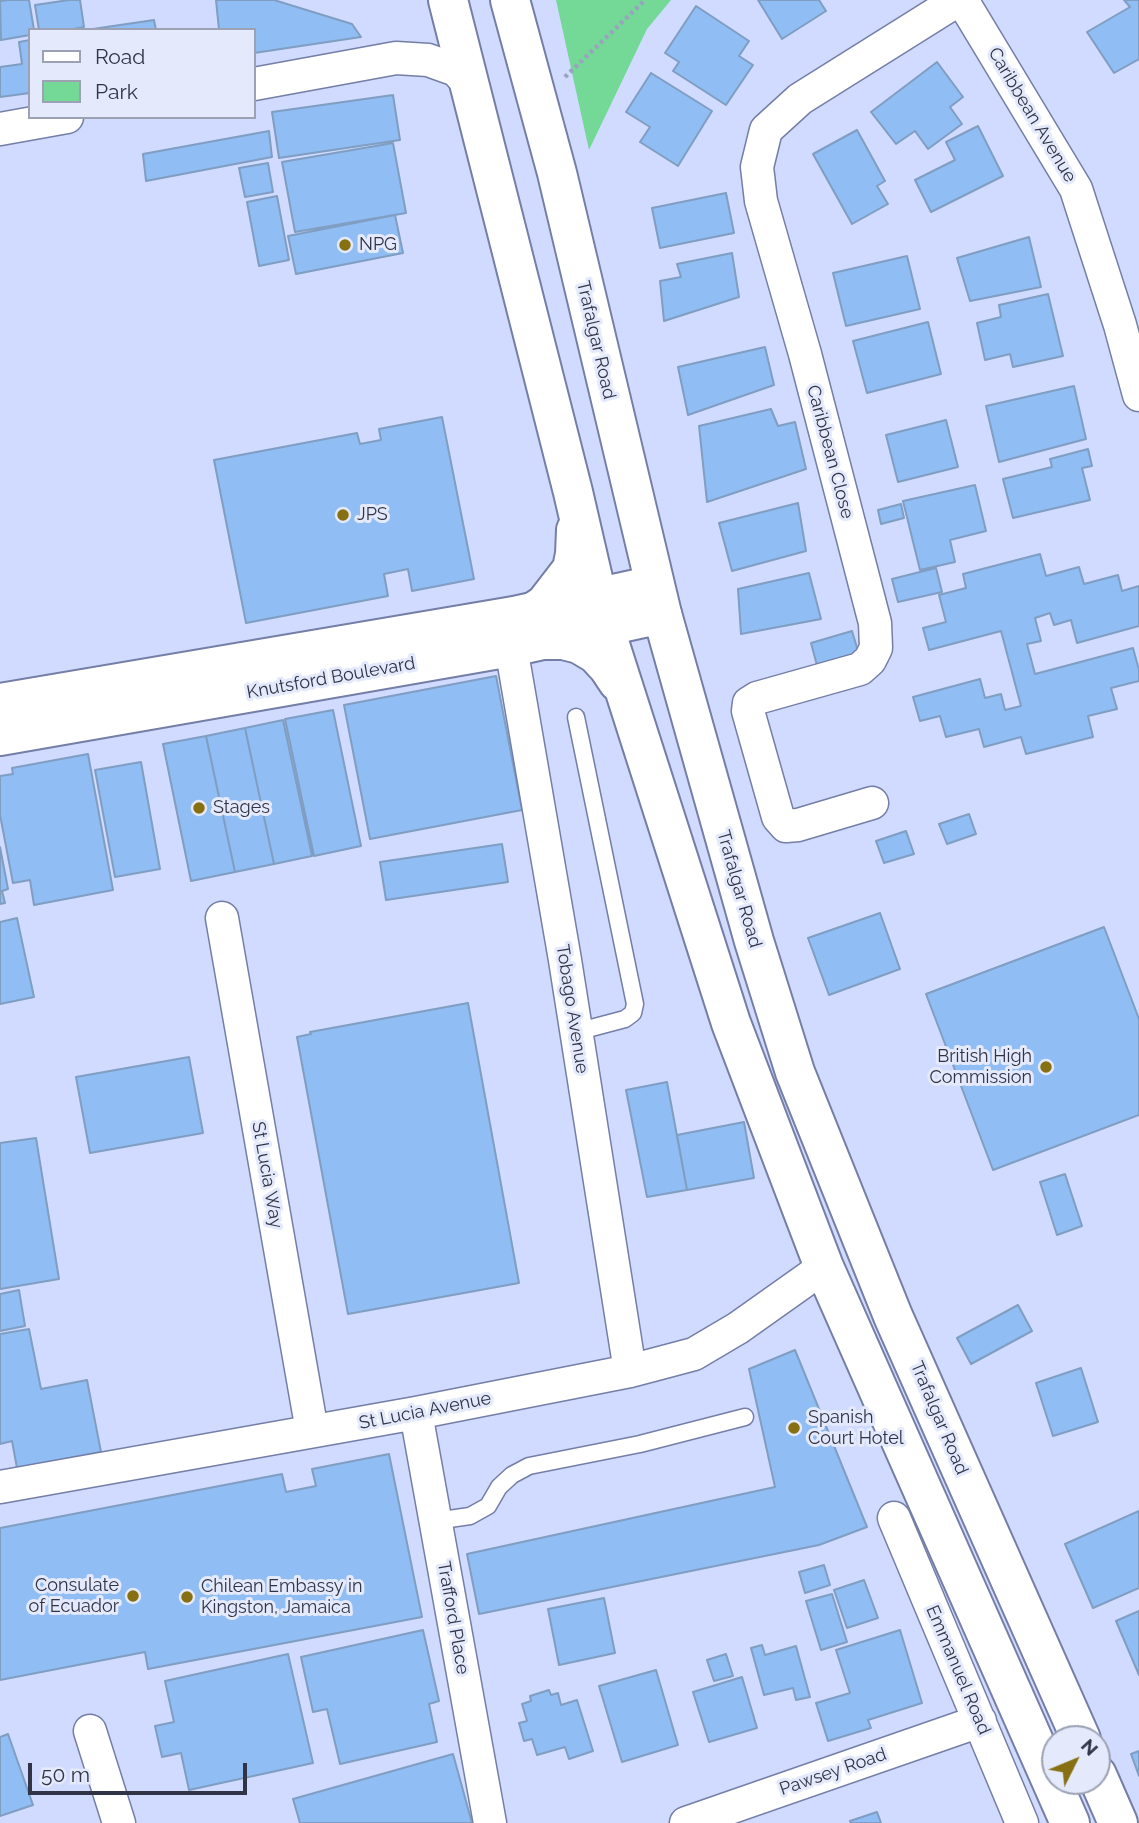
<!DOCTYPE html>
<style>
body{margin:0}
#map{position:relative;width:1139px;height:1823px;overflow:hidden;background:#d1dbff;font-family:Raleway,sans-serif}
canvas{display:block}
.legend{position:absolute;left:28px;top:28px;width:228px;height:91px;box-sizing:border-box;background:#e4e9fb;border:2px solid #9ca1b3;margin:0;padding:9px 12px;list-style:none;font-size:21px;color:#303446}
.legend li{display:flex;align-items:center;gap:14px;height:35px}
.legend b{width:35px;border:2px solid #9ca1b3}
.north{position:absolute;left:1041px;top:1725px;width:70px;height:70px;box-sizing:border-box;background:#e4e9fb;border:2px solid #9ca1b3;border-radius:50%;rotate:47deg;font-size:19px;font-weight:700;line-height:28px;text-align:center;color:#303446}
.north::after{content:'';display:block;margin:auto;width:24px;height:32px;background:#877011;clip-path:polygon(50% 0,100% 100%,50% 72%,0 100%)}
.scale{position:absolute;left:28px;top:1763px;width:219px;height:32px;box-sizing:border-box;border:4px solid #303446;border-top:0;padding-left:9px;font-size:21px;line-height:24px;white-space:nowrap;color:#303446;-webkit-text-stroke:5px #e4e9fb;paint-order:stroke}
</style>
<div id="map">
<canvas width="1139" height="1823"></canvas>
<ul class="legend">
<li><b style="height:9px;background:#fff"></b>Road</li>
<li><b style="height:19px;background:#74d897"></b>Park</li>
</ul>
<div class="north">N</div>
<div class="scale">50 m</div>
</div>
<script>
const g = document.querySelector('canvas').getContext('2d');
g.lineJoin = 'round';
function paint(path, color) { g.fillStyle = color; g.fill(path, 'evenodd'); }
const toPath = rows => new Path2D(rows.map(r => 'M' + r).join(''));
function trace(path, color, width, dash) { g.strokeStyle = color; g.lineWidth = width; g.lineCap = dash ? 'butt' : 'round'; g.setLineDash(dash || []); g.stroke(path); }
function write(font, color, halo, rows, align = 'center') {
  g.font = font + ' Raleway,sans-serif'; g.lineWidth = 6; g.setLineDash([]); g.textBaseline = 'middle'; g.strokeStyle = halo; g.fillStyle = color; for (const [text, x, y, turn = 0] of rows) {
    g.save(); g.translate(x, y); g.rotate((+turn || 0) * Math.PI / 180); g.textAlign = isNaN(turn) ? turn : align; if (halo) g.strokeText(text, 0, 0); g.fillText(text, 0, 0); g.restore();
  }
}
paint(toPath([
 [556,0,671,0,647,29,589,150]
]), '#74d897');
const building = toPath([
 [8,0,29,0,34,30,30,30,30,35,1,40,0,1,8,0],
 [69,0,80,0,84,27,68,30,39,30,35,5,69,0],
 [216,0,274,0,352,24,361,37,254,53,254,30,219,30,216,0],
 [758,0,819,0,826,11,782,39,758,0],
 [1124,0,1139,0,1139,59,1114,73,1087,32,1130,7,1124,0],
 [696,6,749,41,739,56,753,65,726,105,673,71,679,62,665,53,696,6],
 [154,20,156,30,86,30,154,20],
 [30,40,30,93,0,97,0,67,22,64,19,42,30,40],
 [937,62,963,97,950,107,962,124,928,149,915,131,896,144,871,112,937,62],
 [651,73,712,111,678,166,640,142,650,127,626,112,651,73],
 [393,95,400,140,279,158,272,112,393,95],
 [978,126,1003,176,931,212,915,180,955,160,946,142,978,126],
 [857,130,885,181,877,186,888,204,852,224,813,154,857,130],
 [269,131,272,157,146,181,143,154,269,131],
 [393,143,406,213,295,232,282,162,393,143],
 [268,163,273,192,245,197,239,168,268,163],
 [726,193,734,233,660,248,652,208,726,193],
 [277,196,289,260,259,266,247,202,277,196],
 [395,215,403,253,296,274,288,236,395,215],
 [1029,237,1041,287,970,301,957,258,1029,237],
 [732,253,739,297,664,321,660,281,681,277,677,264,732,253],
 [907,256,920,309,846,326,833,273,907,256],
 [1048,294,1063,356,1013,367,1010,354,985,360,977,323,1001,317,999,305,1048,294],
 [928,322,941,374,867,393,853,341,928,322],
 [765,347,774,385,688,415,678,367,765,347],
 [1074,386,1086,439,999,462,986,406,1074,386],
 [771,409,778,426,795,422,806,469,707,502,699,426,771,409],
 [442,417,474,579,412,591,408,569,384,574,388,596,246,623,214,460,357,433,360,444,381,440,379,429,442,417],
 [946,420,958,467,898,482,886,435,946,420],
 [1088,449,1092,466,1082,468,1090,500,1013,518,1003,479,1052,467,1050,459,1088,449],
 [975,485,986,531,950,540,955,562,920,570,903,501,975,485],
 [798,503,806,551,732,571,719,523,798,503],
 [901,504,904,518,881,524,878,510,901,504],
 [1040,554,1046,576,1079,567,1084,584,1118,575,1122,591,1139,586,1139,626,1077,643,1071,620,1054,625,1050,613,1035,618,1041,641,1027,644,1035,674,1133,648,1139,670,1139,681,1111,688,1117,709,1088,716,1093,737,1026,754,1021,737,984,747,979,729,946,737,940,716,920,721,913,697,980,679,985,698,1001,694,1005,710,1021,706,1001,631,929,650,923,628,946,622,939,595,966,588,963,574,1040,554],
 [936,568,942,592,898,602,892,579,936,568],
 [809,573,821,619,741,634,738,589,809,573],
 [852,631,861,661,819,673,811,643,852,631],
 [496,676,522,810,370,839,344,705,496,676],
 [333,710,361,846,314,856,285,719,333,710],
 [283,720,312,856,274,864,245,728,283,720],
 [245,728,274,864,235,872,206,736,245,728],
 [206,736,235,872,191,881,163,744,206,736],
 [88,754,113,890,34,905,30,880,13,883,0,815,0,776,13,774,12,768,88,754],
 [141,762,160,869,115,877,95,770,141,762],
 [969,814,976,834,947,844,939,824,969,814],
 [906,831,914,854,884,863,876,841,906,831],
 [502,844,508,882,386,900,380,862,502,844],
 [0,847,8,889,2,891,5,903,0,904,0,847],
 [880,913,900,969,829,995,808,938,880,913],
 [17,918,34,997,0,1004,0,922,17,918],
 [1104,927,1139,1019,1139,1115,993,1170,926,994,1104,927],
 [468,1003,519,1283,348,1314,297,1037,311,1034,310,1032,468,1003],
 [189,1057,203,1133,90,1153,76,1077,189,1057],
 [667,1082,687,1190,647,1197,626,1090,667,1082],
 [744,1122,754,1178,687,1190,677,1135,744,1122],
 [36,1138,59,1279,0,1289,0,1143,36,1138],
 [1065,1174,1082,1226,1057,1235,1040,1182,1065,1174],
 [19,1290,25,1326,0,1331,0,1294,19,1290],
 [1018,1305,1032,1331,971,1364,957,1338,1018,1305],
 [29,1329,41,1389,87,1380,101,1452,17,1468,12,1441,0,1444,0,1334,29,1329],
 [795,1350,867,1527,819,1545,479,1614,467,1554,775,1487,749,1369,795,1350],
 [1081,1368,1098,1422,1053,1436,1036,1383,1081,1368],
 [389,1454,422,1617,148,1669,145,1652,0,1680,0,1528,282,1474,286,1492,316,1486,312,1469,389,1454],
 [1139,1511,1139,1588,1093,1608,1065,1544,1139,1511],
 [824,1565,830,1585,805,1593,799,1572,824,1565],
 [864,1580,878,1618,847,1628,834,1590,864,1580],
 [832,1594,847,1642,821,1650,806,1601,832,1594],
 [604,1598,615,1653,559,1665,548,1609,604,1598],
 [1139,1611,1139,1675,1116,1621,1139,1611],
 [423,1630,439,1701,429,1704,437,1742,340,1764,327,1709,313,1712,301,1657,423,1630],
 [900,1630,922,1703,868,1720,871,1728,828,1741,816,1703,850,1693,836,1650,900,1630],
 [762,1645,765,1655,796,1646,810,1697,796,1700,793,1688,764,1695,751,1648,762,1645],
 [288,1654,313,1763,189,1790,181,1753,162,1757,155,1726,174,1722,165,1681,288,1654],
 [726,1654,733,1676,714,1681,707,1660,726,1654],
 [656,1670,678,1745,622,1762,599,1686,656,1670],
 [742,1677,757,1728,709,1742,693,1692,742,1677],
 [549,1690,551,1695,558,1693,561,1705,577,1700,593,1751,569,1759,565,1747,537,1755,532,1739,524,1741,519,1723,527,1721,522,1704,531,1701,530,1696,549,1690],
 [8,1734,33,1805,0,1816,0,1737,8,1734],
 [1139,1751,1139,1776,1131,1754,1139,1751],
 [453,1754,472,1823,300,1823,293,1799,453,1754],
 [877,1812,881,1823,851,1823,850,1821,877,1812]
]);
paint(building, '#8fbdf4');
trace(building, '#809dc2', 2);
const service = toPath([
 [576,717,635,1004,633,1013,625,1019,576,1032],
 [435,1521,470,1516,488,1506,499,1487,512,1475,529,1466,640,1444,745,1417]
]);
const minor = toPath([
 [962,0,1076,189,1120,325,1139,395],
 [254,84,396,58,428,60,456,70,469,84],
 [0,129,67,117],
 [511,647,565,960,630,1371],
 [872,803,798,825,786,826,778,817,748,711,749,703,757,698,860,669,870,660,876,648,875,623,805,354,761,201,757,167,766,130,800,99,958,0],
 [222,918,312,1431],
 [416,1413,490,1823],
 [0,1487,416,1413,630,1371,694,1354,738,1328,824,1267],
 [894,1518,1022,1823],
 [90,1731,119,1823],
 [686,1823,980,1721]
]);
const secondary = toPath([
 [0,703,514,616,654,585],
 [0,736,511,647,662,614]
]);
const primary = toPath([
 [448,0,573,492,604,626,731,1023,824,1267,1070,1823],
 [510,0,557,173,662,614,754,941,795,1072,893,1316,1081,1739],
 [532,613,545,604,572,569,575,554,576,530],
 [540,640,563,640,579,644,596,654,608,667,618,682],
 [1097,1775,1118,1823]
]);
trace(service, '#747ea7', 19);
trace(minor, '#747ea7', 35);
trace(secondary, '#747ea7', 42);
trace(primary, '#747ea7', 42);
trace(toPath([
 [565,77,645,0]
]), '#9aa2c0', 4.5, [3.5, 3.5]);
trace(service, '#fff', 16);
trace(minor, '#fff', 32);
trace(secondary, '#fff', 38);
trace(primary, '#fff', 38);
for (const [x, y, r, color] of [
 [345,245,7,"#877011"],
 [343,515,7,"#877011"],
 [199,808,7,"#877011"],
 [1046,1067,7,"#877011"],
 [794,1428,7,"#877011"],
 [133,1596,7,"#877011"],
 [187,1597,7,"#877011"]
]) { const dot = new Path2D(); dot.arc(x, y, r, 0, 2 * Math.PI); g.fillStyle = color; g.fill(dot); trace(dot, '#e4e9fb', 2.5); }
write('18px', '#303446', '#e4e9fb', [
 ["Caribbean Avenue",1032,115,59],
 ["Trafalgar Road",596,340,77],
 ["Caribbean Close",830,452,75],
 ["Knutsford Boulevard",331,678,-10],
 ["Trafalgar Road",739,889,74],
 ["Tobago Avenue",572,1009,81],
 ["St Lucia Way",267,1175,80],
 ["St Lucia Avenue",425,1411,-11],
 ["Trafalgar Road",939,1418,67],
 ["Trafford Place",453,1618,80],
 ["Emmanuel Road",958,1670,67],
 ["Pawsey Road",833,1772,-19]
]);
write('18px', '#303446', '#e4e9fb', [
 ["NPG",359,245],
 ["JPS",357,515],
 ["Stages",213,808],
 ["British High",1032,1057,"right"],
 ["Commission",1032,1078,"right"],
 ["Spanish",808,1418],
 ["Court Hotel",808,1439],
 ["Consulate",119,1586,"right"],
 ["of Ecuador",119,1607,"right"],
 ["Chilean Embassy in",201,1587],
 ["Kingston, Jamaica",201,1608]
], 'left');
</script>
